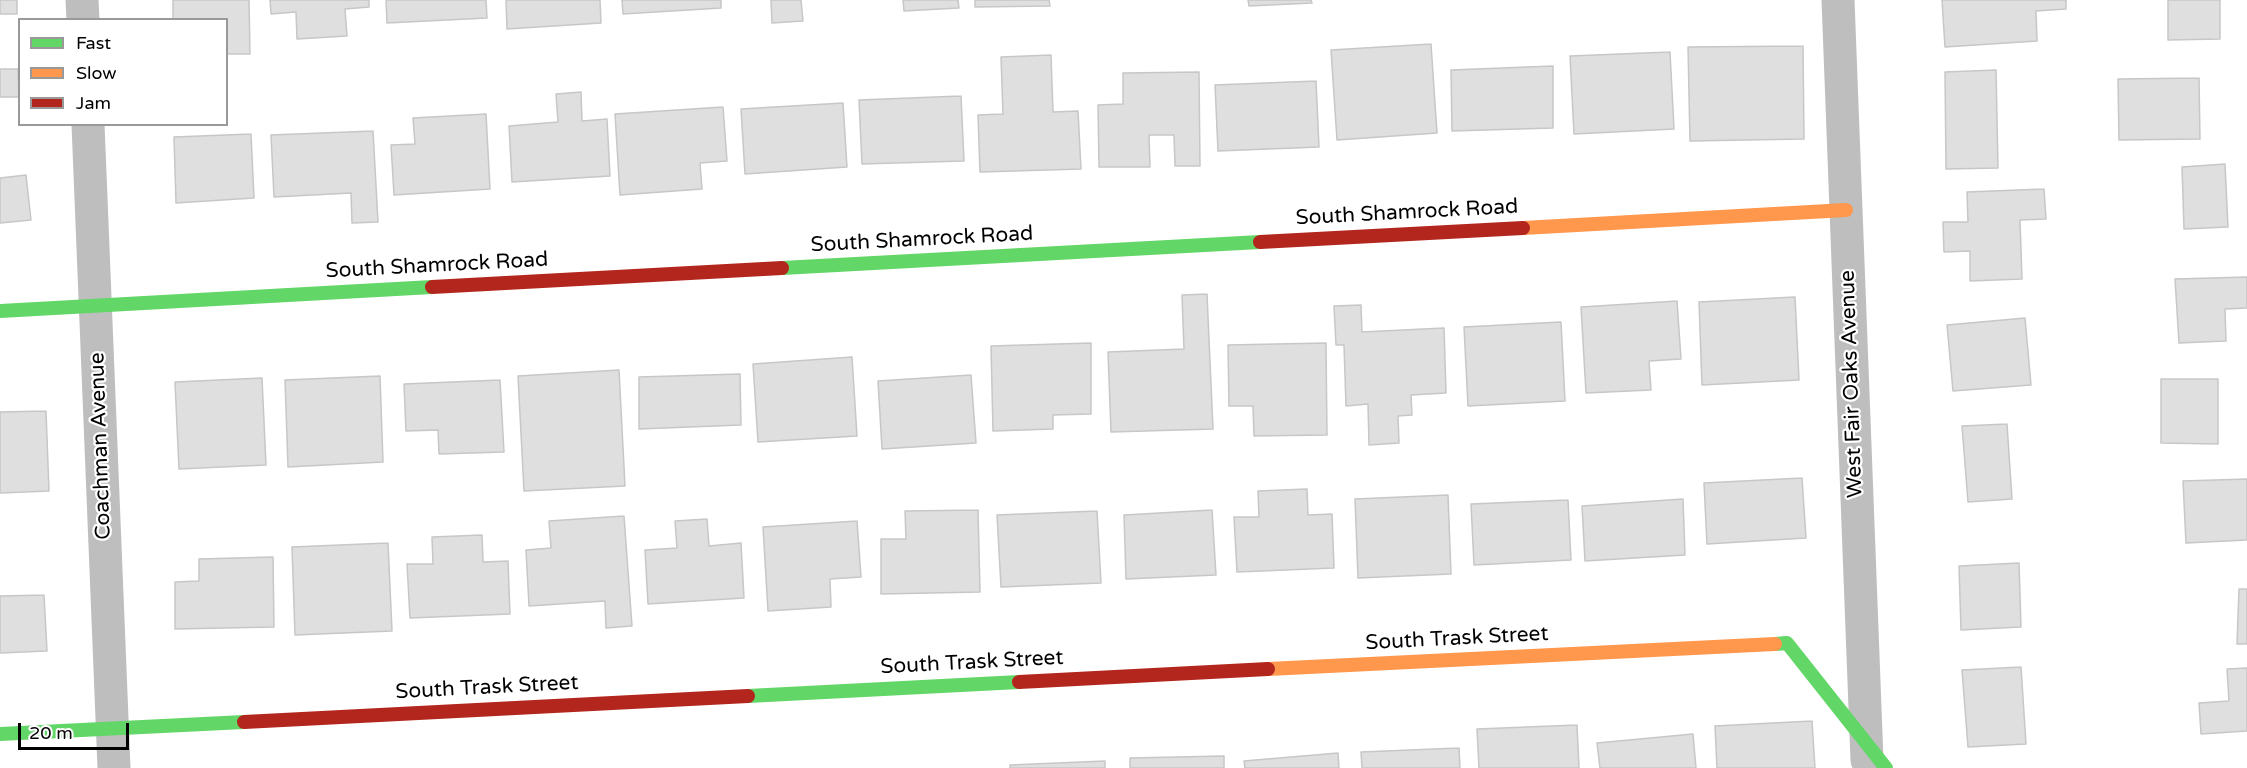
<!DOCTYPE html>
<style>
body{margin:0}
#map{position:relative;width:2247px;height:768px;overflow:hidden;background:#fff;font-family:"Varela Round",sans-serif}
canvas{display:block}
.legend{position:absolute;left:18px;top:18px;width:210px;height:108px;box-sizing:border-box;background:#fff;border:2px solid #999;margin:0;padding:8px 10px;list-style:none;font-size:18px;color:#000}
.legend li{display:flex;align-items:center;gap:12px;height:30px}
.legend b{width:30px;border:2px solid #999}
.scale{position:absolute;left:18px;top:723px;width:111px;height:27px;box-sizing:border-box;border:3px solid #000;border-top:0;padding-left:8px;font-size:18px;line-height:21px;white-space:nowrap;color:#000;-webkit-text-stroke:4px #fff;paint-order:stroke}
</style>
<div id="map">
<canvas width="2247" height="768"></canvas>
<ul class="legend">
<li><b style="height:8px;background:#63d668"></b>Fast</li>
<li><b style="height:8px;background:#ff974d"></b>Slow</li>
<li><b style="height:8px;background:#b3261e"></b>Jam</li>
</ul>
<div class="scale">20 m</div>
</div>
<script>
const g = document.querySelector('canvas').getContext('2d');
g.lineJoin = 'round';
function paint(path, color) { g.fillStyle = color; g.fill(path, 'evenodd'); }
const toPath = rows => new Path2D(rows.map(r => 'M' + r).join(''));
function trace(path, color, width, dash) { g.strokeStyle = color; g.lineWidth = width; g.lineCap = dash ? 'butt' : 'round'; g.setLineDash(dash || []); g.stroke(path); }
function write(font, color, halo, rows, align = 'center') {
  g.font = font + ' "Varela Round",sans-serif'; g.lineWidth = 4.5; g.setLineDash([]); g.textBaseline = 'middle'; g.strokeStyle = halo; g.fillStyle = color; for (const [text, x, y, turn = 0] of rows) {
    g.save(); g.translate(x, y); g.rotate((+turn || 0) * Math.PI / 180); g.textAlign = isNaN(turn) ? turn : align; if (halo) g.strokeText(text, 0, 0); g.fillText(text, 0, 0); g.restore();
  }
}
const building = toPath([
 [0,0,17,0,17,14,0,14,0,0],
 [173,0,249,0,250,54,226,54,226,20,173,20,173,0],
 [270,0,369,0,369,7,345,9,347,36,297,39,296,12,271,14,270,0],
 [386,0,486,0,487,18,387,23,386,0],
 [506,0,600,0,601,23,507,29,506,0],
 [622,0,721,0,721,8,623,14,622,0],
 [771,0,801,0,803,21,772,23,771,0],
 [903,0,958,0,959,8,904,11,903,0],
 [975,0,1049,0,1050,6,975,7,975,0],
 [1248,0,1311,0,1312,3,1249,6,1248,0],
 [1942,0,2066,0,2066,9,2036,11,2037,41,1945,47,1942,0],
 [2168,0,2220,0,2220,39,2168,40,2168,0],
 [1431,44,1437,133,1337,140,1331,50,1431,44],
 [1803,46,1804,139,1690,141,1688,47,1803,46],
 [1670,52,1674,129,1574,134,1570,56,1670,52],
 [1051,55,1053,112,1078,111,1081,169,980,172,978,115,1003,114,1001,57,1051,55],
 [1553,66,1553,128,1452,131,1451,70,1553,66],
 [0,69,18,69,19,97,0,97,0,69],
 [1996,70,1998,168,1946,169,1945,72,1996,70],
 [1199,72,1200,166,1175,166,1174,135,1149,135,1150,167,1099,167,1098,105,1123,104,1123,73,1199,72],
 [2199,78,2200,139,2119,140,2118,79,2199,78],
 [1316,81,1319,147,1218,151,1215,85,1316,81],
 [581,92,582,121,607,119,610,176,512,182,509,126,558,122,556,94,581,92],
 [961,96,964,161,862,164,859,100,961,96],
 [843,103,847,167,745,174,741,109,843,103],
 [723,107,727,161,700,163,702,189,620,195,615,114,723,107],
 [486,114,490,189,394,195,391,145,415,144,413,118,486,114],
 [373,131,378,222,352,223,351,193,274,197,271,135,373,131],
 [251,134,254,198,176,203,174,137,251,134],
 [2225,164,2228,227,2184,229,2182,167,2225,164],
 [26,175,31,220,0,223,0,178,26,175],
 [2044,189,2046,219,2020,220,2022,279,1970,281,1970,251,1944,252,1943,222,1968,222,1967,192,2044,189],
 [2247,277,2247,308,2225,309,2226,341,2179,343,2175,279,2247,277],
 [1207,294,1213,429,1111,432,1108,352,1184,349,1182,295,1207,294],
 [1795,297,1799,380,1702,385,1699,302,1795,297],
 [1677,301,1681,359,1649,361,1651,390,1586,393,1581,307,1677,301],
 [1361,305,1362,332,1444,328,1446,393,1411,395,1412,415,1398,416,1399,443,1369,445,1368,404,1346,406,1344,345,1336,345,1334,306,1361,305],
 [2025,318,2031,385,1953,391,1947,325,2025,318],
 [1561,322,1565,401,1468,406,1464,327,1561,322],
 [1091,343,1091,414,1053,415,1053,429,993,431,991,346,1091,343],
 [1326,343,1327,435,1254,436,1253,406,1229,406,1228,345,1326,343],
 [852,357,857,436,758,442,753,364,852,357],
 [619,370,625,486,524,491,518,376,619,370],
 [740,374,741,425,639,429,639,377,740,374],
 [971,375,976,443,882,449,878,381,971,375],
 [380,376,383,462,288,467,285,380,380,376],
 [262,378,266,465,179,469,175,382,262,378],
 [2161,379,2218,379,2218,444,2161,443,2161,379],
 [500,380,504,452,439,454,438,430,406,431,404,384,500,380],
 [46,411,49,491,0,493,0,412,46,411],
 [2007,424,2012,499,1968,502,1962,426,2007,424],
 [1802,478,1806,538,1707,544,1704,483,1802,478],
 [2247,479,2247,540,2186,543,2183,481,2247,479],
 [1307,489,1308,515,1332,514,1334,568,1237,572,1234,517,1259,517,1258,491,1307,489],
 [1448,495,1451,574,1358,578,1355,499,1448,495],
 [1683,499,1685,555,1585,561,1582,506,1683,499],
 [1568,500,1571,560,1474,565,1471,504,1568,500],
 [978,510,980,592,881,594,881,539,906,539,905,511,978,510],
 [1212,510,1216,575,1126,579,1124,515,1212,510],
 [1097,511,1101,583,1001,587,997,515,1097,511],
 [624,516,632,626,606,628,605,601,529,606,526,550,551,548,549,521,624,516],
 [707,519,709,546,741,543,744,598,648,604,645,550,677,548,675,521,707,519],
 [857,521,861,577,830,579,831,607,768,611,763,527,857,521],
 [482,535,483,562,508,561,510,614,410,618,407,564,433,564,432,537,482,535],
 [388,543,392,631,295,635,292,547,388,543],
 [273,557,274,627,175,629,175,582,199,581,199,559,273,557],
 [2019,563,2021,627,1961,630,1959,566,2019,563],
 [2239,589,2247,589,2247,644,2237,644,2239,589],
 [44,595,47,651,0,653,0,596,44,595],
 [2021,667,2026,744,1968,747,1962,670,2021,667],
 [2247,668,2247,731,2201,734,2199,703,2229,701,2227,669,2247,668],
 [1812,721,1815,768,1717,768,1715,726,1812,721],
 [1577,725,1579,768,1479,768,1477,729,1577,725],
 [1693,734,1696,768,1600,768,1597,743,1693,734],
 [1459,748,1460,768,1362,768,1361,752,1459,748],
 [1338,753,1339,768,1245,768,1244,761,1338,753],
 [1224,756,1224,768,1130,768,1130,758,1224,756],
 [1105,761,1105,768,1010,768,1010,765,1105,761]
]);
paint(building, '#dfdfdf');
trace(building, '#c7c7c7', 1.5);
trace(toPath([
 [82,0,83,20],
 [1838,0,1867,760],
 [88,124,114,768]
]), '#bebebe', 33);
trace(toPath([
 [782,268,1260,242],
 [0,311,432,287],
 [1775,644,1787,643,1886,768],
 [748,696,1019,682],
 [0,734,244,722]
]), '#63d668', 14);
trace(toPath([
 [1523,228,1846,210],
 [1268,669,1775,644]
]), '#ff974d', 14);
trace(toPath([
 [1260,242,1523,228],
 [432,287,782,268],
 [1019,682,1268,669],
 [244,722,748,696]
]), '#b3261e', 14);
write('21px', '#000', '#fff', [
 ["South Shamrock Road",1407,213,-3],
 ["South Shamrock Road",922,240,-3],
 ["South Shamrock Road",437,266,-3],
 ["West Fair Oaks Avenue",1852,384,-92],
 ["Coachman Avenue",101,446,-92],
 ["South Trask Street",1457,639,-3],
 ["South Trask Street",972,663,-3],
 ["South Trask Street",487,688,-3]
]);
</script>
